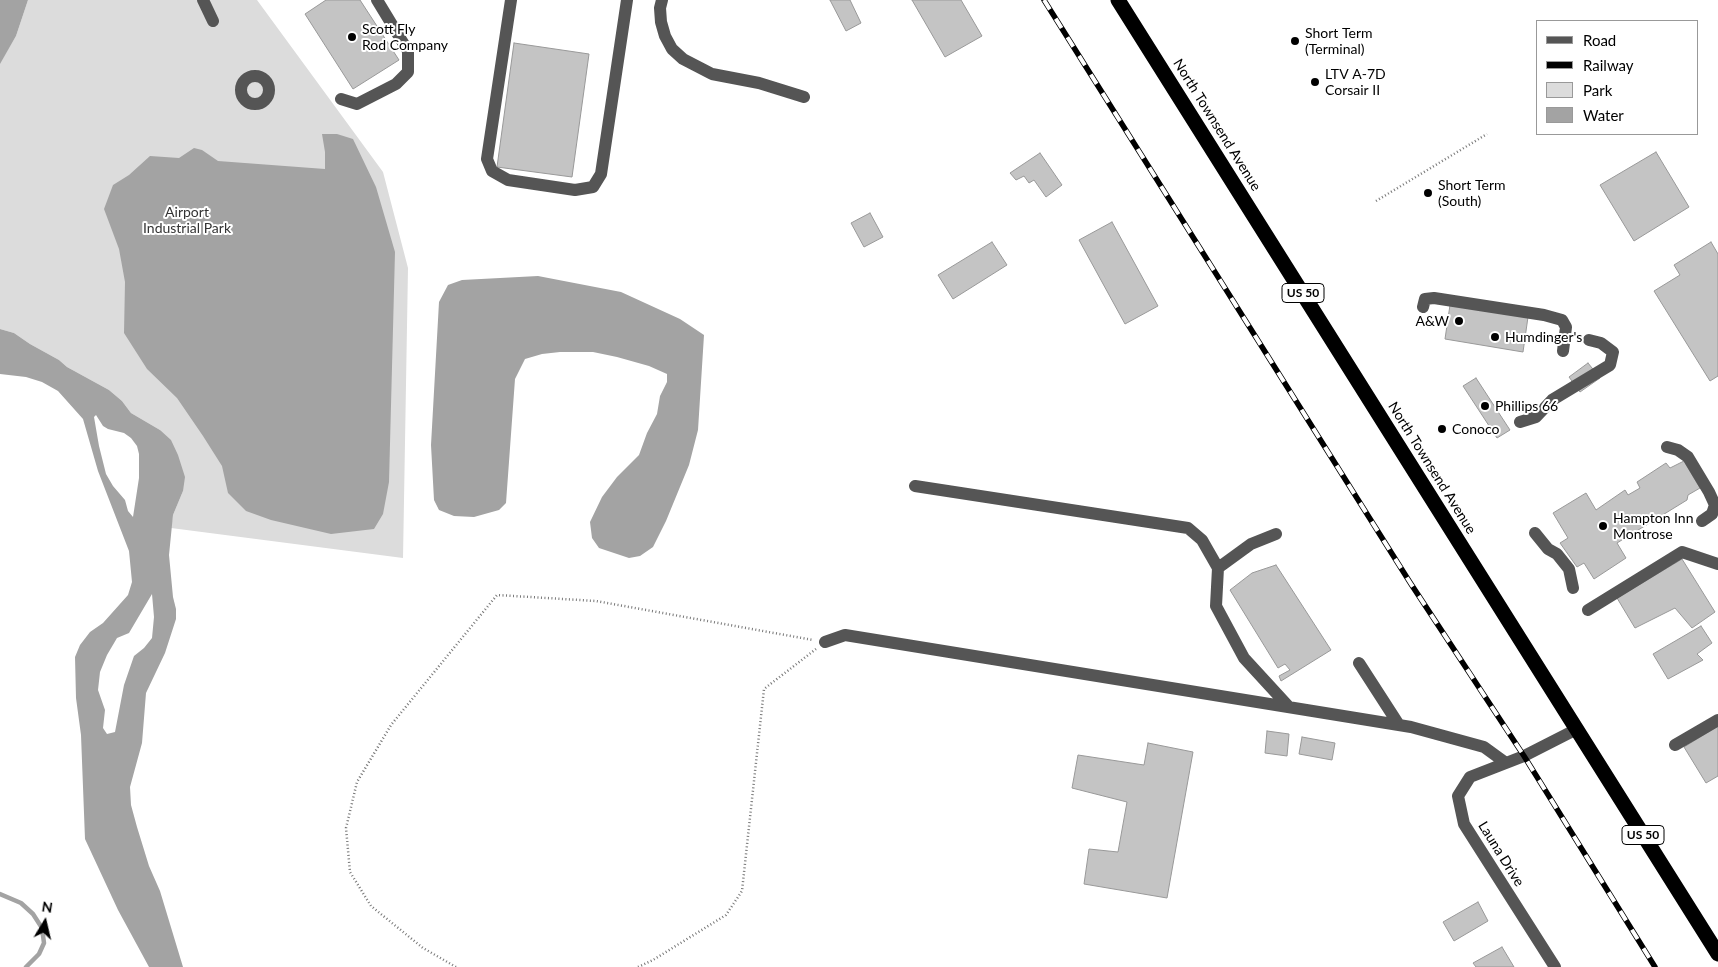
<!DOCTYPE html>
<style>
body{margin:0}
#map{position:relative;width:1718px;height:967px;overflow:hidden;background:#fff;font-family:Lato,sans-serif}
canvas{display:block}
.legend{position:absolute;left:1536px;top:20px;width:162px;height:115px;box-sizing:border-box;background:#fff;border:1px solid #999;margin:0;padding:6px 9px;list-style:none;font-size:15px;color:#000}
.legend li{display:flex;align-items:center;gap:10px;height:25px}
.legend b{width:25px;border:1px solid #999}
.north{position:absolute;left:20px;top:897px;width:50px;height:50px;-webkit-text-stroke:4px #fff;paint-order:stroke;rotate:9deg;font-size:14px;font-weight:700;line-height:20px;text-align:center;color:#000}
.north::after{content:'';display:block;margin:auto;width:18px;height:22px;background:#000;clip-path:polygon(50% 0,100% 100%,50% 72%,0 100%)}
</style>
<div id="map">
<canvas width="1718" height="967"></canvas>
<ul class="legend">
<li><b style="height:6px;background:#555"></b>Road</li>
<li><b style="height:6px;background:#000"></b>Railway</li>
<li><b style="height:14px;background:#dcdcdc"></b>Park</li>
<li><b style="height:14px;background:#a3a3a3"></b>Water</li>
</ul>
<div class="north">N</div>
</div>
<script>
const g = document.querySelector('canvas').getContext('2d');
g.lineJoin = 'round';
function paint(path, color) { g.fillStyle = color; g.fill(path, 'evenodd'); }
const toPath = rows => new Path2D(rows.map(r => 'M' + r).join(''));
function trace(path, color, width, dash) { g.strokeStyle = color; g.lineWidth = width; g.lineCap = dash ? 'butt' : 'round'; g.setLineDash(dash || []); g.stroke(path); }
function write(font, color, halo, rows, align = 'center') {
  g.font = font + ' Lato,sans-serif'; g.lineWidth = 4; g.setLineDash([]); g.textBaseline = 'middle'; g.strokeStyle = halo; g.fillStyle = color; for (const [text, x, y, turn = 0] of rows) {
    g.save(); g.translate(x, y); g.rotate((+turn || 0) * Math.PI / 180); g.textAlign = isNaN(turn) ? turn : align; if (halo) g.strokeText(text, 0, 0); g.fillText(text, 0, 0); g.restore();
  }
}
paint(toPath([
 [28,0,257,0,383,172,408,268,403,558,171,528,173,515,183,491,160,430,131,413,122,401,109,390,67,367,59,360,30,344,14,333,0,329,0,63,16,36]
]), '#dcdcdc');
paint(toPath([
 [0,0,28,0,16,36,0,64],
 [322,134,337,134,353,139,376,187,395,252,389,482,383,514,374,529,331,534,271,520,246,511,228,493,222,466,203,436,177,398,147,369,124,333,125,282,119,249,104,209,113,185,129,175,150,156,179,158,194,148,202,150,218,161,325,169,325,152],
 [538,276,621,292,680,319,704,335,698,430,689,465,666,521,653,547,640,556,629,558,599,548,592,538,590,522,602,497,617,477,639,455,647,433,657,414,660,396,667,382,667,374,649,366,617,357,593,352,560,352,542,354,525,359,515,379,506,503,499,510,474,517,454,516,439,510,434,500,431,445,439,302,448,285,462,280],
 [0,329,14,333,30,344,59,360,67,367,109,390,122,401,131,413,160,430,171,440,178,455,185,477,183,491,173,515,169,555,173,597,176,609,176,619,165,653,146,693,142,743,130,787,131,805,137,827,149,866,160,891,183,967,149,967,118,910,85,839,81,735,76,698,75,657,80,645,90,632,103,623,128,595,132,582,129,551,98,471,83,419,58,391,42,382,26,377,0,374],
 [96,415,103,426,108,429,124,433,131,438,137,446,139,454,139,478,133,517,128,511,125,500,113,486,106,474,99,446,94,417],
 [152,594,154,617,152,638,144,648,134,656,124,685,115,732,107,734,103,728,105,710,98,690,100,672,107,655,117,638,129,633]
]), '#a3a3a3');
trace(toPath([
 [0,894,21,903,33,914,42,928,44,943,39,954,26,967]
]), '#a3a3a3', 4.5);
const building = toPath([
 [326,0,360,0,399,60,353,89,305,14,326,0],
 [830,0,850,0,861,23,846,31,830,0],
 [912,0,961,0,982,36,945,57,912,0],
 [514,43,589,54,572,177,497,167,514,43],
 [1656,152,1689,207,1634,241,1600,185,1656,152],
 [1040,153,1062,185,1046,197,1034,180,1029,183,1024,176,1016,180,1010,173,1040,153],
 [870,213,883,237,864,247,851,223,870,213],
 [1112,222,1158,306,1125,324,1079,240,1112,222],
 [992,242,1007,265,953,299,938,275,992,242],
 [1711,242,1718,254,1718,376,1710,381,1654,291,1680,275,1674,265,1711,242],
 [1450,305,1528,317,1523,352,1445,339,1450,305],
 [1588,363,1600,378,1580,392,1569,377,1588,363],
 [1476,378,1510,430,1497,438,1463,386,1476,378],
 [1684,461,1700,488,1688,495,1687,500,1617,543,1626,558,1594,579,1584,563,1577,567,1560,543,1568,538,1553,513,1586,493,1596,510,1625,490,1628,495,1640,488,1637,482,1666,463,1670,468,1684,461],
 [1682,559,1715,612,1692,628,1675,608,1635,628,1617,598,1682,559],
 [1276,565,1331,650,1281,681,1279,676,1290,670,1285,664,1278,668,1230,590,1252,573,1276,565],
 [1701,626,1712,643,1697,654,1703,660,1668,679,1653,654,1701,626],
 [1718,726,1718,776,1706,783,1684,747,1718,726],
 [1267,731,1289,734,1287,756,1265,753,1267,731],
 [1302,737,1335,743,1332,760,1299,754,1302,737],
 [1148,743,1193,752,1167,898,1084,884,1089,849,1118,852,1127,802,1072,788,1078,755,1144,765,1148,743],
 [1478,902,1488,921,1454,941,1443,922,1478,902],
 [1502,947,1514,967,1476,967,1473,963,1502,947]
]);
paint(building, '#c4c4c4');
trace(building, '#999', 1);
trace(toPath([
 [1376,201,1487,134],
 [456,967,423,948,371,906,350,872,346,828,357,782,391,725,497,595,596,601,813,640],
 [638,967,653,960,726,915,742,891,764,689,816,649]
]), '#777', 2.5, [1, 2.5]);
trace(toPath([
 [203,0,213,21],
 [511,0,487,159,492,171,508,180,575,190,593,187,601,174,627,0],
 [662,0,660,8,661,22,665,36,672,49,683,59,712,74,759,83,804,97],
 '241 90a14 14 0 1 1 28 0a14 14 0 1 1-28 0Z',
 [341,99,357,104,396,84,408,72,408,51,377,0],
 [1423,307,1425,299,1434,298,1544,315,1562,320,1566,327,1563,351],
 [1520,422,1536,417,1552,400,1610,365,1613,352,1601,343,1589,340],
 [1667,447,1678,450,1688,457,1709,492,1715,505,1712,514,1702,521],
 [915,486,1188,528,1202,540,1218,568,1216,606,1244,658,1289,707],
 [1535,533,1548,549,1557,554,1569,569,1573,588],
 [1218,568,1251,544,1276,534],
 [1588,610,1682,552,1718,564],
 [825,642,845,635,1411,727,1484,747,1506,763],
 [1359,663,1399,725],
 [1675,745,1718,720],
 [1555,967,1464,824,1458,796,1470,777,1524,756,1577,729]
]), '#555', 12);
trace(toPath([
 [1118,0,1718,954]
]), '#000', 15);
const rail = toPath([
 [1044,0,1411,584,1524,756,1655,967]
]);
trace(rail, '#000', 5.5);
trace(rail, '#fff', 4, [11]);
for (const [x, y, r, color] of [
 [352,37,5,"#000"],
 [1295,41,5,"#000"],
 [1315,82,5,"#000"],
 [1428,193,5,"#000"],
 [1459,321,5,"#000"],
 [1495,337,5,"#000"],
 [1485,406,5,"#000"],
 [1442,429,5,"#000"],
 [1603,526,5,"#000"]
]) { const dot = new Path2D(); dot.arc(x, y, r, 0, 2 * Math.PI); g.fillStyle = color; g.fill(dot); trace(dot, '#fff', 2); }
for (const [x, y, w] of [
 [1303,293,42],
 [1643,835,42]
]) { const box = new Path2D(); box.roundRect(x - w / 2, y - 9.5, w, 19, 4); g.fillStyle = '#fff'; g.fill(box); trace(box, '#000', 1); }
write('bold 12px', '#000', null, [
 ["US 50",1303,293],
 ["US 50",1643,835]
]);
write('14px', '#000', '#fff', [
 ["Scott Fly",362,29],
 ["Rod Company",362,45],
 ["Short Term",1305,33],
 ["(Terminal)",1305,49],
 ["LTV A-7D",1325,74],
 ["Corsair II",1325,90],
 ["Short Term",1438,185],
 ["(South)",1438,201],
 ["A&W",1449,321,"right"],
 ["Humdinger's",1505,337],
 ["Phillips 66",1495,406],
 ["Conoco",1452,429],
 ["Hampton Inn",1613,518],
 ["Montrose",1613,534]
], 'left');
write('14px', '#000', '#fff', [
 ["North Townsend Avenue",1217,125,58],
 ["North Townsend Avenue",1432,468,58],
 ["Launa Drive",1501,854,58]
]);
write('14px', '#333', '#fff', [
 ["Airport",187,212],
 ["Industrial Park",187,228]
]);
</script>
